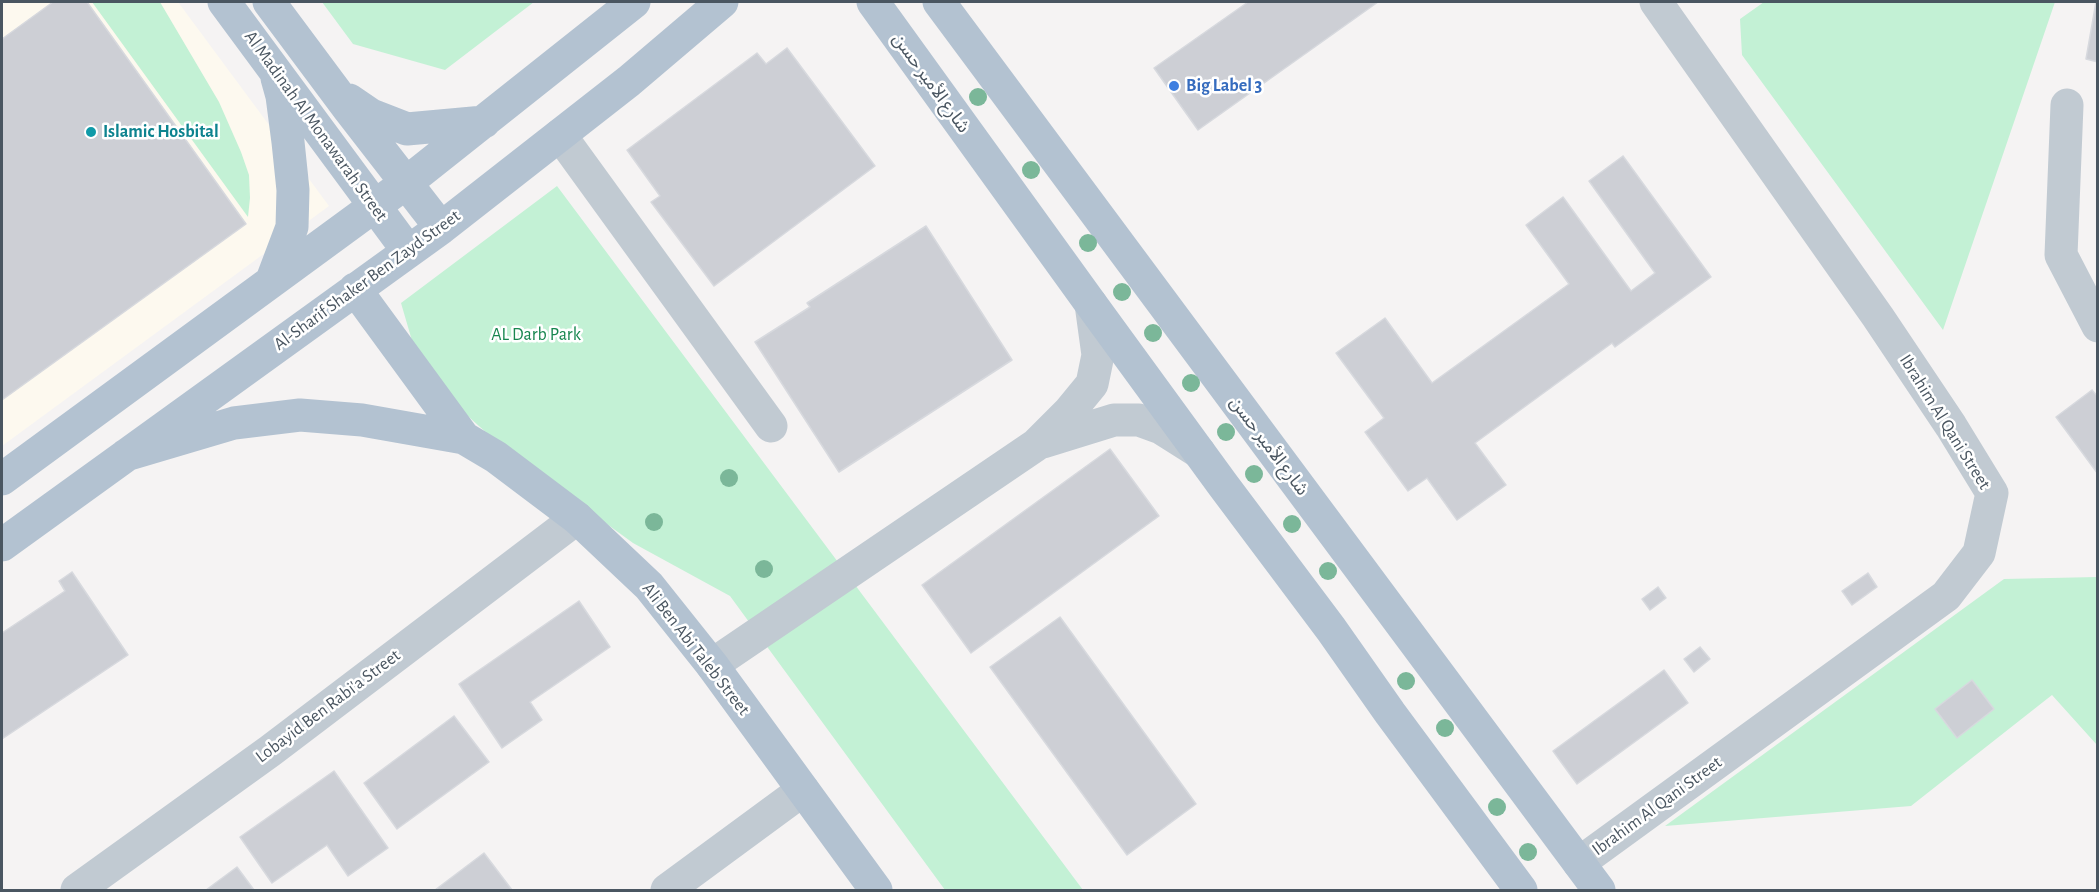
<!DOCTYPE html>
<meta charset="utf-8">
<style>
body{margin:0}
#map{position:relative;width:2099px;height:892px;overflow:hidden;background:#f5f3f3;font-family:"Alegreya Sans",sans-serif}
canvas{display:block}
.frame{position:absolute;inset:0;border:3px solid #4a5661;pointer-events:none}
</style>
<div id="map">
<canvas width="2099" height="892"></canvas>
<div class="frame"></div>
</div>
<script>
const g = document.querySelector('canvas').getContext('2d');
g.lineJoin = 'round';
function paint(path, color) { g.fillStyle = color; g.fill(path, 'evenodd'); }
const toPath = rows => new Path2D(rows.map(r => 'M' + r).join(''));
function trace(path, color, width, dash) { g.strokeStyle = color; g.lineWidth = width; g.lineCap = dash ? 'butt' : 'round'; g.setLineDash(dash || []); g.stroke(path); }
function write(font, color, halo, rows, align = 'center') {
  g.font = font + ' "Alegreya Sans","Noto Sans Arabic",sans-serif'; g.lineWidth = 5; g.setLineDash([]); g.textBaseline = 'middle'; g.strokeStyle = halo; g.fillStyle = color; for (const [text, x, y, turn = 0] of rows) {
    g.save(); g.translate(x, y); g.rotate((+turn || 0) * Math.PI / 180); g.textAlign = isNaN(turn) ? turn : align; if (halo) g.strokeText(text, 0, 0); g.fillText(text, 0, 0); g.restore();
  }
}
paint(toPath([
 [2,2,178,2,329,206,2,446]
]), '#fdf9ef');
paint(toPath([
 [92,2,160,2,219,102,241,152,249,175,250,198,248,217],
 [322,2,534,2,445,70,353,44],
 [1764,2,2055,2,1943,330,1742,55,1740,19],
 [557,186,1083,890,945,890,730,596,633,543,508,452,422,375,401,303],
 [2097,577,2097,745,2052,695,1911,806,1665,826,2004,579]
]), '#c3f1d5');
const building = toPath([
 [53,2,87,2,246,224,2,400,2,39,53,2],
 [1248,2,1378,2,1198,130,1154,68,1248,2],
 [2096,2,2098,2,2098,62,2086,59,2096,2],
 [787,48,875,166,714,286,651,202,660,196,627,150,757,53,766,64,787,48],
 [1623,156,1711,277,1615,347,1612,343,1475,443,1506,485,1457,520,1427,478,1408,491,1365,432,1384,418,1336,353,1385,318,1432,383,1569,284,1526,225,1563,197,1631,291,1655,273,1589,181,1623,156],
 [926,226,1012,360,839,472,755,342,810,307,807,303,926,226],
 [2092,390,2098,397,2098,474,2056,417,2092,390],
 [1110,449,1159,516,971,653,922,585,1110,449],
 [72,572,128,655,2,739,2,633,65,591,59,581,72,572],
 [1868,573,1877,587,1852,605,1842,591,1868,573],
 [1658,587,1666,598,1650,610,1642,599,1658,587],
 [579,601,610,647,530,702,542,720,502,748,459,684,579,601],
 [1060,617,1196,804,1127,855,990,667,1060,617],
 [1700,647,1710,659,1694,672,1684,659,1700,647],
 [1664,670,1688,703,1577,784,1553,751,1664,670],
 [1972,680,1994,709,1957,738,1935,709,1972,680],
 [454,716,489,762,397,829,364,783,454,716],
 [334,771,388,848,348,876,327,845,272,883,240,837,334,771],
 [484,853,512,890,435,890,484,853],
 [237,867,254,890,206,890,237,867]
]);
paint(building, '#cdcfd5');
trace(building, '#d7d9de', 1.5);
trace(toPath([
 [2067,105,2061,255,2098,326],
 [560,135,771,426],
 [1043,442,1114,420,1139,420,1161,428,1199,452],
 [712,665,1036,445,1069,412,1092,384,1098,355,1091,304],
 [1579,863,1946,596,1979,553,1992,493,1951,426,1878,317,1656,2],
 [77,890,270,751,577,518],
 [667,890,803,790]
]), '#c1cad2', 33);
trace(toPath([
 [224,2,408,251],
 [269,2,348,108,441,228],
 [873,2,1091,304,1223,485,1331,629,1390,713,1521,890],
 [939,2,1599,890],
 [349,100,371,115,407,129,484,122],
 [272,280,292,227,293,190,288,142,282,96,277,78],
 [355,289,464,438],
 [126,455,234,423,300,415,362,420,464,438,496,457,577,518,649,586,712,665,876,890],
 [2,479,406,183,634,2],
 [2,545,441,228,629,81,722,2]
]), '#b3c2d1', 33);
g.fillStyle = '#7bb799';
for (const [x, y] of [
 [978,97],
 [1031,170],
 [1088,243],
 [1122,292],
 [1153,333],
 [1191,383],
 [1226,432],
 [1254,474],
 [729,478],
 [654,522],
 [1292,524],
 [764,569],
 [1328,571],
 [1406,681],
 [1445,728],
 [1497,807],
 [1528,852]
]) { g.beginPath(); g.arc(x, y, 9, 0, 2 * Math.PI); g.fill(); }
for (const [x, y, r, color] of [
 [1174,86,6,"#3f7fe0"],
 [91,132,6,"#0f9aa8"]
]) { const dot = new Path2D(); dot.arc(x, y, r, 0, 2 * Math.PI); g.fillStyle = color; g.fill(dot); trace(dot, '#fff', 2); }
write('18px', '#4a5661', '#fff', [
 ["شارع الأمير حسن",931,83,54],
 ["Al Madinah Al Monawarah Street",316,126,54],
 ["Al-Sharif Shaker Ben Zayd Street",367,280,-36],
 ["Ibrahim Al Qani Street",1945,422,58],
 ["شارع الأمير حسن",1269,446,53],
 ["Ali Ben Abi Taleb Street",696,649,52],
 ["Lobayid Ben Rabi'a Street",328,706,-37],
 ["Ibrahim Al Qani Street",1657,806,-36]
]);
write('bold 18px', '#366cbe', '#fff', [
 ["Big Label 3",1186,86]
], 'left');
write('bold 18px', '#0d838f', '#fff', [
 ["Islamic Hosbital",103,132]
], 'left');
write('18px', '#17864f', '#fff', [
 ["AL Darb Park",536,335]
]);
</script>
